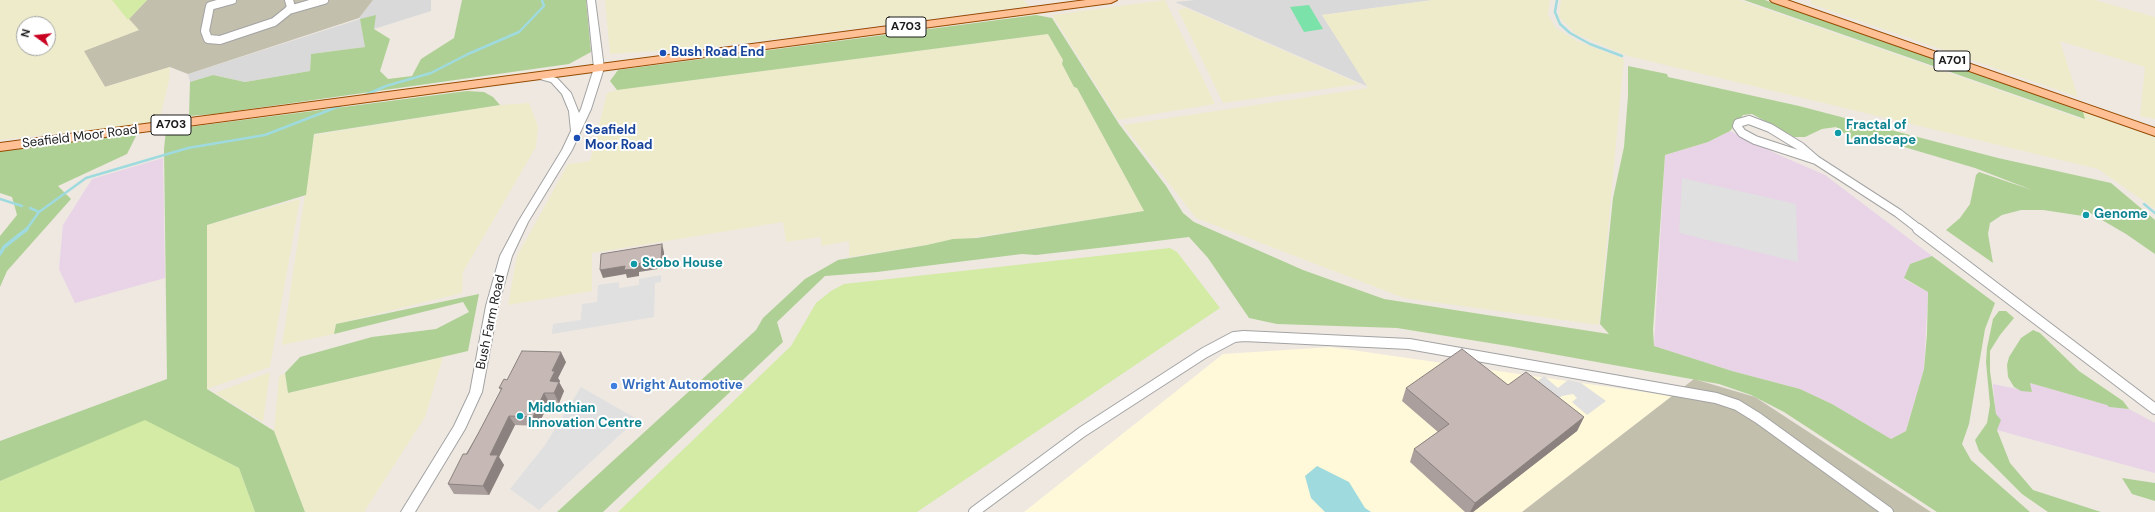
<!DOCTYPE html>
<style>
body{margin:0}
#map{position:relative;width:2155px;height:512px;overflow:hidden;background:#eee8e1;font-family:"DM Sans",sans-serif}
canvas{display:block}
.north{position:absolute;left:16px;top:16px;width:40px;height:40px;box-sizing:border-box;background:#fff;border:1px solid #a4a4a4;border-radius:50%;rotate:285deg;font-size:11px;font-weight:700;line-height:16px;text-align:center;color:#1c1c1c}
.north::after{content:'';display:block;margin:auto;width:14px;height:18px;background:#c90020;clip-path:polygon(50% 0,100% 100%,50% 72%,0 100%)}
</style>
<div id="map">
<canvas width="2155" height="512"></canvas>
<div class="north">N</div>
</div>
<script>
const g = document.querySelector('canvas').getContext('2d');
g.lineJoin = 'round';
function paint(path, color) { g.fillStyle = color; g.fill(path, 'evenodd'); }
const toPath = rows => new Path2D(rows.map(r => 'M' + r).join(''));
function trace(path, color, width, dash) { g.strokeStyle = color; g.lineWidth = width; g.lineCap = dash ? 'butt' : 'round'; g.setLineDash(dash || []); g.stroke(path); }
function write(font, color, halo, rows, align = 'center') {
  g.font = font + ' "DM Sans",sans-serif'; g.lineWidth = 4; g.setLineDash([]); g.textBaseline = 'middle'; g.strokeStyle = halo; g.fillStyle = color; for (const [text, x, y, turn = 0] of rows) {
    g.save(); g.translate(x, y); g.rotate((+turn || 0) * Math.PI / 180); g.textAlign = isNaN(turn) ? turn : align; if (halo) g.strokeText(text, 0, 0); g.fillText(text, 0, 0); g.restore();
  }
}
paint(toPath([
 [373,0,431,0,431,11,374,29,359,18],
 [1195,0,1433,0,1322,15,1369,87,1175,2],
 [360,19,366,47,311,54,310,71,245,82,213,75,190,82,188,74]
]), '#dad9d9');
paint(toPath([
 [1730,131,1779,155,1825,175,1932,256,1910,264,1904,279,1928,292,1924,369,1906,431,1891,439,1832,404,1800,389,1732,371,1654,346,1665,155,1708,142],
 [163,158,165,278,75,303,59,269,63,225,92,179],
 [2030,383,2108,405,2109,407,2129,409,2155,423,2155,473,1997,430,1993,384,2032,392]
]), '#e8d3e7');
paint(toPath([
 [1331,347,1672,396,1522,512,1024,512,1223,354]
]), '#fff9da');
paint(toPath([
 [147,0,373,0,359,18,188,74,170,67,105,87,83,51,138,30,128,20],
 [1694,379,1755,397,1931,512,1522,512]
]), '#c3bfad');
paint(toPath([
 [0,0,112,0,139,30,84,51,105,87,170,67,169,81,159,122,0,140],
 [24,24,48,24,48,48,24,48],
 [605,0,1024,0,1029,6,704,48,610,54],
 [1165,0,1215,104,1118,120,1052,15],
 [1433,0,1550,0,1548,15,1556,28,1577,41,1624,59,1599,325,1404,298,1196,218,1123,125,1368,88,1322,15],
 [1561,0,1739,0,2081,119,2083,112,2155,137,2155,209,2098,169,1628,56,1576,34,1559,17],
 [1811,0,2095,0,2155,17,2155,119,2140,116,2145,67,2060,41,2078,97,1811,4],
 [1186,8,1360,84,1223,103,1178,10],
 [1048,34,1063,60,1062,64,1074,87,1077,88,1144,211,849,257,849,241,822,246,820,237,786,242,783,222,592,253,592,291,508,305,517,256,568,164,590,161,607,93,617,90],
 [529,103,538,126,536,147,463,272,462,293,336,324,334,334,282,345,314,135,500,105],
 [300,199,270,367,207,389,207,225],
 [443,357,425,417,364,512,305,512,274,431,279,376,285,373,288,393],
 [270,372,263,422,215,393]
]), '#eeebcb');
paint(toPath([
 [112,0,147,0,128,20],
 [1170,248,1177,252,1220,308,917,512,618,512,791,346,816,303,831,291,844,284],
 [145,419,239,468,255,512,0,512,0,481]
]), '#d3eba4');
paint(toPath([
 [462,0,586,0,591,52,569,64,214,114,189,116,190,82,213,75,245,82,310,71,311,54,365,47,360,19,376,15,374,29,390,39,380,71,388,79,412,76,421,59,454,38],
 [1744,0,1765,0,2042,97,2083,112,2085,119],
 [1036,15,1052,18,1119,124,1166,186,1183,213,1194,222,1303,270,1384,299,1609,334,1600,324,1613,198,1624,147,1628,96,1628,66,1667,74,1668,77,1799,106,1998,158,2111,183,2155,220,2155,254,2126,234,2078,206,2083,209,2083,216,2043,210,2021,210,2002,215,1990,223,1988,234,1993,263,1946,230,1960,218,1970,204,1976,175,1979,172,2032,190,1975,168,1894,144,1852,139,1836,127,1822,129,1805,137,1794,137,1752,114,1743,115,1730,131,1708,142,1665,155,1653,330,1654,346,1732,371,1800,389,1832,404,1891,439,1906,431,1924,369,1927,334,1928,292,1904,278,1910,264,1932,256,1995,303,1985,329,1969,424,1962,444,1971,460,2030,512,1937,512,1784,412,1751,395,1719,384,1508,346,1397,328,1277,324,1249,318,1208,258,1189,237,1107,247,1036,255,1022,254,877,272,825,276,777,322,783,342,603,512,557,512,756,330,763,318,805,279,838,260,927,245,953,239,977,238,1144,211,1077,88,1074,87,1062,64,1063,60,1048,34,617,90,610,81,618,70],
 [467,91,484,92,493,97,500,105,314,134,306,195,207,225,207,389,274,431,305,512,255,512,239,468,145,420,0,481,0,441,167,379,164,149,166,130],
 [137,134,127,154,58,186,71,199,7,271,0,287,0,236,17,215,12,197,0,193,0,150],
 [479,294,468,351,288,393,285,373,300,357,372,337,436,329,469,312,463,302,334,334,336,324],
 [1999,311,2006,311,2014,318,2000,335,1990,351,1990,371,1996,414,2001,420,1997,430,2010,463,2033,490,2101,512,2048,512,2022,494,1979,451,1975,440,1987,423,1990,405,1986,362,1987,348,1993,319],
 [2033,330,2040,333,2079,371,2123,401,2129,409,2109,407,2107,405,2030,383,2032,392,2021,391,2014,387,2008,377,2007,365,2009,357,2021,338],
 [2122,478,2155,483,2155,501,2132,494]
]), '#afd094');
paint(toPath([
 [1309,5,1323,29,1304,32,1290,7]
]), '#7be2a9');
paint(toPath([
 [1682,178,1796,204,1798,262,1679,233],
 [661,275,661,282,655,283,654,317,552,334,553,324,581,320,582,304,597,302,598,285,619,282,619,288,639,285,639,279],
 [1544,376,1558,388,1568,380,1581,383,1606,401,1587,415,1572,402,1577,398,1573,394,1562,396,1550,405,1529,388],
 [581,387,637,419,539,510,510,489,545,445]
]), '#e0e0e0');
paint(toPath([
 [1317,466,1349,482,1365,508,1371,512,1325,512,1311,498,1305,476]
]), '#9fdade');
trace(toPath([
 [1557,0,1555,12,1560,24,1570,33,1590,44,1622,56],
 [363,96,386,86,431,73,468,54,519,32,544,6,542,0],
 [0,199,22,206],
 [2144,204,2155,213],
 [30,208,39,212],
 [26,230,39,212,86,178,188,148,265,135,345,104]
]), '#9fdade', 2.5);
trace(toPath([
 [0,254,4,247,27,229]
]), '#9fdade', 3.5);
const minorFar1 = toPath([
 [232,0,210,6,205,31,208,39,220,40,274,22,289,10,291,7,289,0],
 [289,10,324,0],
 [1749,120,1770,128,1801,147,1816,160,1755,140,1742,133,1737,126,1738,123,1749,120],
 [1816,160,1898,213,1920,230]
]);
const minor = toPath([
 [1918,229,2155,409],
 [974,512,1082,432,1204,353,1234,337,1244,336,1409,344,1716,398,1737,405,1758,418,1888,512]
]);
const tertiary = toPath([
 [587,0,595,0,604,68,591,109,572,150,528,222,512,256,498,306,482,392,465,429,415,512,401,512,454,426,470,392,486,306,500,256,518,222,562,150,571,131,569,111,562,94,551,82,536,78,534,76,536,74,539,73,557,78,571,93,579,113,581,109,594,68,587,0]
]);
const primary = toPath([
 [1086,0,1117,0,1111,3,0,151,0,143,1086,0],
 [1770,0,1787,0,2155,128,2155,136,1772,2,1770,0]
]);
trace(minorFar1, '#a3a3a3', 10);
trace(minor, '#a3a3a3', 12);
trace(tertiary, '#a3a3a3', 2);
trace(primary, '#954b00', 2);
trace(minorFar1, '#fff', 8);
trace(minor, '#fff', 10);
paint(tertiary, '#fff');
paint(primary, '#ffc096');
paint(toPath([
 [566,362,558,378,560,381,559,382,564,391,559,403,549,402,538,426,515,425,499,457,504,465,489,495,454,494,448,484,479,432,501,390,499,388,507,380],
 [1508,385,1584,417,1577,431,1473,512,1465,512,1410,462,1414,449,1438,432,1402,401,1406,388]
]), '#aa9f9c');
paint(toPath([
 [662,244,664,252,664,268,639,272,639,276,627,278,626,274,603,278,600,270,636,264],
 [561,352,566,362,558,378,560,381,555,391,550,381,552,371],
 [559,382,564,391,559,403,554,393],
 [544,393,549,402,538,426,533,417],
 [509,416,515,425,499,457,504,465,489,495,483,486,490,455],
 [1584,417,1577,431,1473,512,1470,512,1475,503]
]), '#8b827f');
const building = toPath([
 [662,244,661,260,636,264,636,269,624,270,625,266,600,270,601,254,662,244],
 [1462,349,1508,385,1526,372,1584,417,1475,503,1414,449,1449,424,1406,388,1462,349],
 [522,351,561,352,552,371,555,371,550,381,559,382,554,393,544,393,533,417,509,416,490,455,498,455,483,486,448,484,463,454,467,454,479,432,502,388,499,388,504,379,507,380,522,351]
]);
paint(building, '#c6b9b5');
trace(building, '#8b827f', 1);
for (const [x, y, r, color] of [
 [663,53,4,"#1a4fb4"],
 [1838,133,4,"#0f9aa8"],
 [577,138,4,"#1a4fb4"],
 [2086,215,4,"#0f9aa8"],
 [634,264,4,"#0f9aa8"],
 [614,386,4,"#3f7fe0"],
 [520,416,4,"#0f9aa8"]
]) { const dot = new Path2D(); dot.arc(x, y, r, 0, 2 * Math.PI); g.fillStyle = color; g.fill(dot); trace(dot, '#fff', 1.5); }
for (const [x, y, w] of [
 [906,27,40],
 [1952,61,36],
 [171,125,40]
]) { const box = new Path2D(); box.roundRect(x - w / 2, y - 10, w, 20, 3); g.fillStyle = '#fff'; g.fill(box); trace(box, '#1c1c1c', 1); }
write('bold 12px', '#1c1c1c', null, [
 ["A703",906,27],
 ["A701",1952,61],
 ["A703",171,125]
]);
write('bold 13px', '#164399', '#fff', [
 ["Bush Road End",671,53],
 ["Seafield",585,131],
 ["Moor Road",585,146]
], 'left');
write('bold 13px', '#0d838f', '#fff', [
 ["Fractal of",1846,126],
 ["Landscape",1846,141],
 ["Genome",2094,215],
 ["Stobo House",642,264],
 ["Midlothian",528,409],
 ["Innovation Centre",528,424]
], 'left');
write('13px', '#1c1c1c', '#fff', [
 ["Seafield Moor Road",80,137,-7],
 ["Bush Farm Road",491,322,-78]
]);
write('bold 13px', '#366cbe', '#fff', [
 ["Wright Automotive",622,386]
], 'left');
</script>
